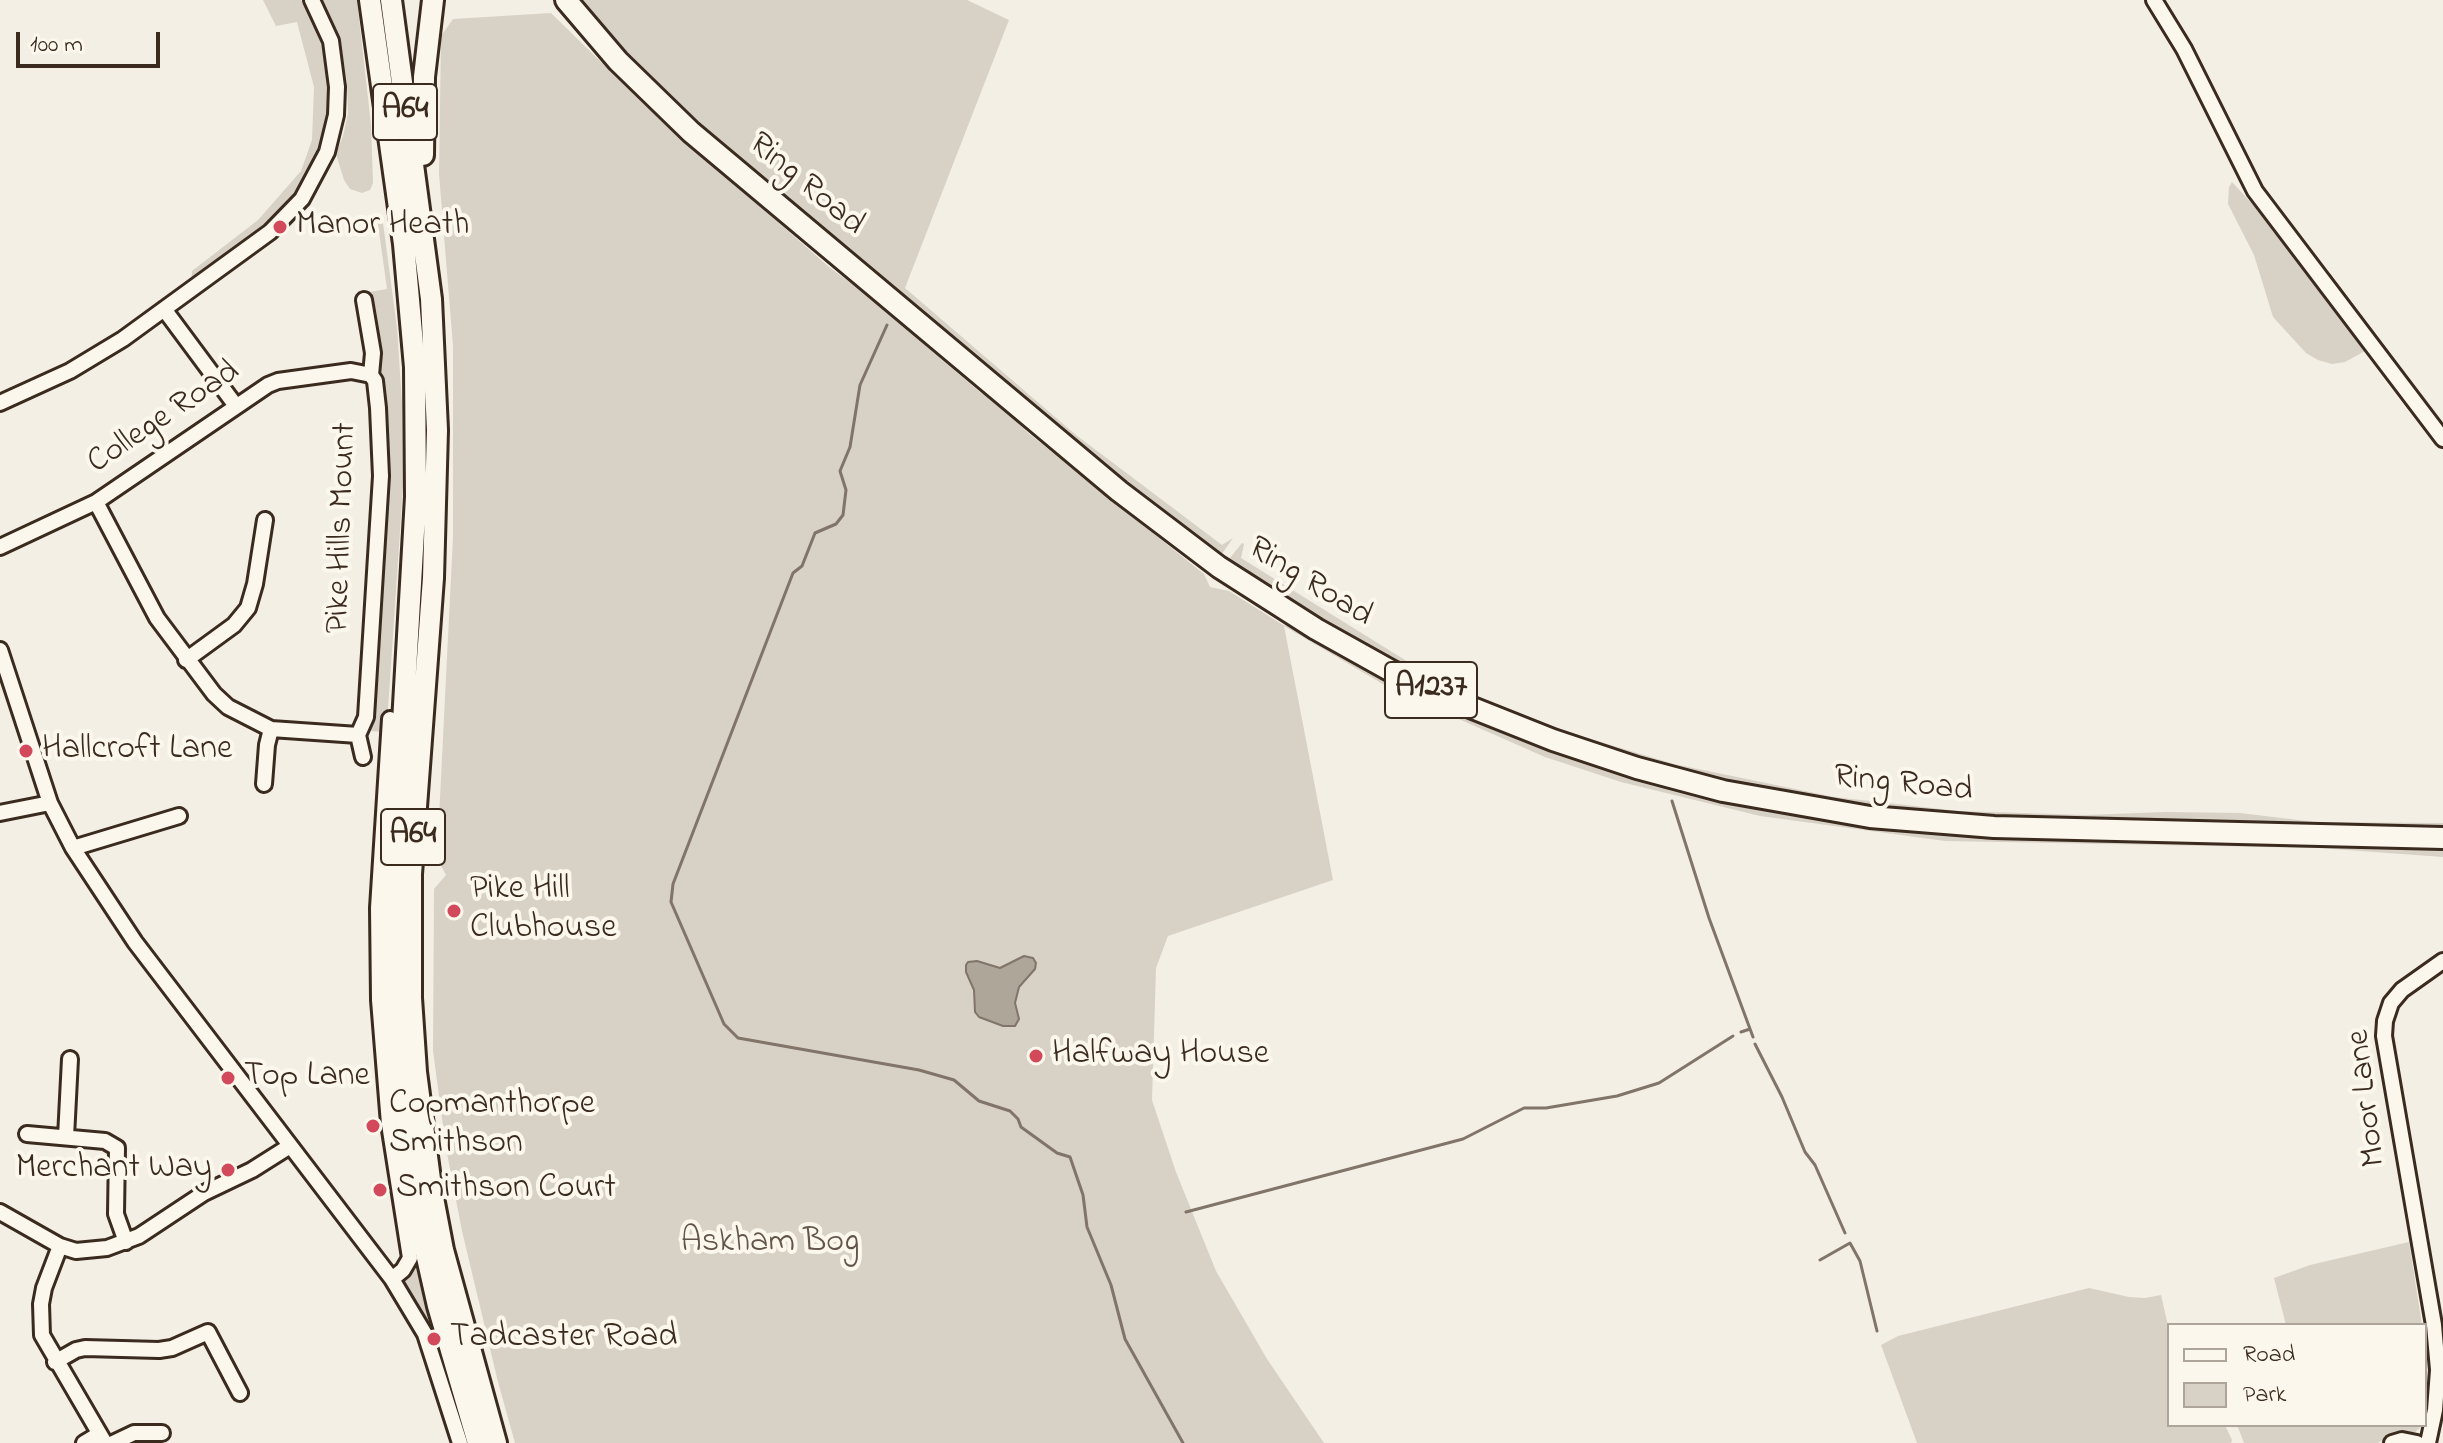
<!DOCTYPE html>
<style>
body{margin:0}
#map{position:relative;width:2443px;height:1443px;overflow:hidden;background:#f3efe4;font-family:"Indie Flower",sans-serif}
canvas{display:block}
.legend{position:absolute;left:2167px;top:1323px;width:260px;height:104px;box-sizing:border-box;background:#fbf7ec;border:2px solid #aea59a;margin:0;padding:10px 14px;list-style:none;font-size:24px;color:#3b2a1e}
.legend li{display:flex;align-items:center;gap:16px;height:40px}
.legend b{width:40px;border:2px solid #aea59a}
.scale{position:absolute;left:16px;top:32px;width:144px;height:36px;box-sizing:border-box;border:4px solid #3b2a1e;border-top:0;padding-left:10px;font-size:24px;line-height:28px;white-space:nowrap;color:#3b2a1e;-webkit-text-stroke:6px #fbf7ec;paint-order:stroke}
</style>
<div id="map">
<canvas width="2443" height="1443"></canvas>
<ul class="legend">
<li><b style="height:10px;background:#fbf7ec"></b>Road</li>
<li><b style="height:22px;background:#d8d1c6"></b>Park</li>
</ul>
<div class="scale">100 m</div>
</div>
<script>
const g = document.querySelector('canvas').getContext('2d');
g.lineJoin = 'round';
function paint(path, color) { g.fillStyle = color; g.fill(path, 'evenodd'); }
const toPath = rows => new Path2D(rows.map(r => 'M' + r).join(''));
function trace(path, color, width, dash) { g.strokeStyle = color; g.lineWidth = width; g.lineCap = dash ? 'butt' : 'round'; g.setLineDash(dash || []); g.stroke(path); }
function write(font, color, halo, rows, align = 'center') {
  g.font = font + ' "Indie Flower",sans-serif'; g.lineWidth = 8; g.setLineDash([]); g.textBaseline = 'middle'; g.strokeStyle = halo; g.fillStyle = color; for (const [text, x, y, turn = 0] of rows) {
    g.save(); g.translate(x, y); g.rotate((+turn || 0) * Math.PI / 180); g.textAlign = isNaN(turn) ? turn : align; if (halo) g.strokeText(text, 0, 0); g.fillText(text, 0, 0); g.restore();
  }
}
paint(toPath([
 [263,0,301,0,317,29,330,71,330,113,324,139,308,177,272,222,191,284,192,271,258,220,301,171,312,140,314,87,297,22,276,26],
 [322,0,357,0,371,125,373,183,370,190,362,193,350,189,344,180,336,154,343,136,348,113,347,82,342,50],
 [579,0,967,0,1009,20,905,288,1076,435,1222,545,1233,538,1219,558,1088,457,694,124,622,51],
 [551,13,646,106,829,267,922,336,927,347,981,393,994,399,1027,432,1204,574,1210,587,1229,591,1283,625,1304,631,1473,715,1825,816,2443,845,2443,857,2319,848,1945,841,1760,816,1621,782,1545,757,1393,690,1284,626,1333,880,1168,936,1156,968,1152,1100,1176,1172,1216,1271,1267,1359,1324,1443,515,1443,498,1382,462,1231,446,1148,433,1051,434,889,446,875,437,858,453,537,453,346,439,174,441,36,453,19],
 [2232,182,2279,233,2365,351,2345,362,2332,364,2318,360,2306,353,2273,317,2254,255,2228,204,2229,187],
 [377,217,383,223,397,328,402,403,403,487,387,724,380,732,365,730,383,437,376,309,371,310,369,292,387,289],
 [1242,543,1244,544,1241,558,1421,670,1493,705,1584,737,1674,764,1834,797,1959,811,2085,815,2165,812,2240,813,2315,822,2443,823,2443,828,2278,827,2217,820,2136,824,1959,818,1833,805,1672,771,1582,742,1491,708,1405,669,1305,614,1226,563],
 [2409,1242,2422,1325,2286,1325,2274,1278,2310,1265],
 [414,1255,434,1330,428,1332,402,1283],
 [2089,1288,2129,1297,2145,1298,2161,1295,2169,1330,2169,1425,2225,1425,2232,1440,2231,1443,1917,1443,1881,1345,1898,1336],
 [2237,1425,2423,1425,2412,1435,2394,1432,2378,1443,2244,1443]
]), '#d8d1c6');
const water = toPath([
 [1024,956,1033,958,1036,963,1035,969,1019,987,1015,1003,1019,1019,1015,1026,1003,1026,979,1017,975,1012,974,990,966,972,966,965,968,962,977,961,1000,968,1024,956]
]);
paint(water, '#afa69a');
trace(water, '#817468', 2);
trace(toPath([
 [2329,275,2403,373],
 [887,325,860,385,850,447,840,471,846,490,843,515,836,524,815,533,802,566,793,573,673,884,671,902,724,1024,738,1038,919,1070,954,1080,979,1101,1010,1111,1018,1119,1021,1127,1057,1153,1070,1157,1083,1195,1087,1227,1111,1285,1125,1339,1183,1443],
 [2371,355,2409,408],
 [1672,801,1709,918,1753,1037],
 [1741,1032,1750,1029],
 [1755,1044,1782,1097,1805,1152,1815,1165,1845,1233],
 [1186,1212,1463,1139,1524,1108,1546,1108,1617,1096,1659,1083,1733,1036],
 [1820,1260,1850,1243,1860,1261,1877,1331]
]), '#817468', 3);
const minor = toPath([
 [2154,0,2184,49,2255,191,2443,439],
 [164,309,236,406],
 [0,403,70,371,123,339,270,232,302,199,327,152,336,115,337,87,331,41,312,0],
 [96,502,157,618,214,694,228,707,271,729,358,735],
 [0,547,96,502,268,385,278,381,351,371,371,375],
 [0,650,50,803,73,848,135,942,392,1279,425,1334,460,1443],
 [186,660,234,625,248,608,255,584,265,520],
 [390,719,378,908,379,1000,389,1124,410,1258,403,1270,392,1279],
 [363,757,358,735,366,717,381,476,378,408,375,381,371,375,373,353,364,300],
 [264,784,267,745,271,729],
 [0,813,50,803],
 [73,848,179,816],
 [27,1134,105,1141,117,1148,116,1214,126,1242],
 [66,1137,70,1059],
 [0,1212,60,1246,76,1251,107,1248,139,1236,204,1193,252,1170,290,1146],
 [60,1246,44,1288,41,1304,42,1335,105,1443],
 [55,1362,76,1350,85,1348,159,1350,172,1348,208,1332,240,1393],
 [84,1443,99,1434],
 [113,1443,134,1433,162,1433],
 [2392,1443,2402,1440,2417,1443],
 [2428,1443,2435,1410,2438,1370,2434,1325,2384,1036,2385,1021,2391,1003,2402,990,2443,961]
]);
const highway = toPath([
 [370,0,404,244,415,367,416,497,395,861,394,997,397,1056,412,1176,424,1244,438,1306,478,1443],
 [391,0,431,299,437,430,433,578,411,874,411,998,416,1072,431,1187,443,1250,496,1443],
 [566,0,618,61,691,132,1119,491,1219,567,1316,629,1393,672,1455,701,1553,740,1637,768,1723,791,1870,817,1994,827,2443,838],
 [423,155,424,77,433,0]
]);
trace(minor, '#3b2a1e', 20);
trace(highway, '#3b2a1e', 26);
trace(minor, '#fbf7ec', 14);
trace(highway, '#fbf7ec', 20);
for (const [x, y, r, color] of [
 [280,227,8,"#d1495b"],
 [26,751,8,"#d1495b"],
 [454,911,8,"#d1495b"],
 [1036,1056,8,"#d1495b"],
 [228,1078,8,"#d1495b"],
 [373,1126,8,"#d1495b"],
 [228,1170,8,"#d1495b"],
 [380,1190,8,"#d1495b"],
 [434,1339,8,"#d1495b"]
]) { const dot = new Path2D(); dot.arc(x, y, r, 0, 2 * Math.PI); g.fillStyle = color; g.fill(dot); trace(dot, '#fbf7ec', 3); }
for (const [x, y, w] of [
 [405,112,64],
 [1431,690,92],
 [413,837,64]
]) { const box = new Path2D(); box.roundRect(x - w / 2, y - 28, w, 56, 6); g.fillStyle = '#fbf7ec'; g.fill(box); trace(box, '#3b2a1e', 2); }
write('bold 32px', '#3b2a1e', null, [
 ["A64",405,112],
 ["A1237",1431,690],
 ["A64",413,837]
]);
write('34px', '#3b2a1e', '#fbf7ec', [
 ["Ring Road",805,186,40],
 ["College Road",165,419,-34],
 ["Pike Hills Mount",344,528,-88],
 ["Ring Road",1309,584,32],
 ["Ring Road",1903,786,6],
 ["Moor Lane",2369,1098,-97]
]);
write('34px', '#3b2a1e', '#fbf7ec', [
 ["Manor Heath",296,227],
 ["Hallcroft Lane",42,751],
 ["Pike Hill",470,891],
 ["Clubhouse",470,930],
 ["Halfway House",1052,1056],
 ["Top Lane",244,1078],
 ["Copmanthorpe",389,1106],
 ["Smithson",389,1145],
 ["Merchant Way",212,1170,"right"],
 ["Smithson Court",396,1190],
 ["Tadcaster Road",450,1339]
], 'left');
write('34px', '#625448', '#fbf7ec', [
 ["Askham Bog",770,1244]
]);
</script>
